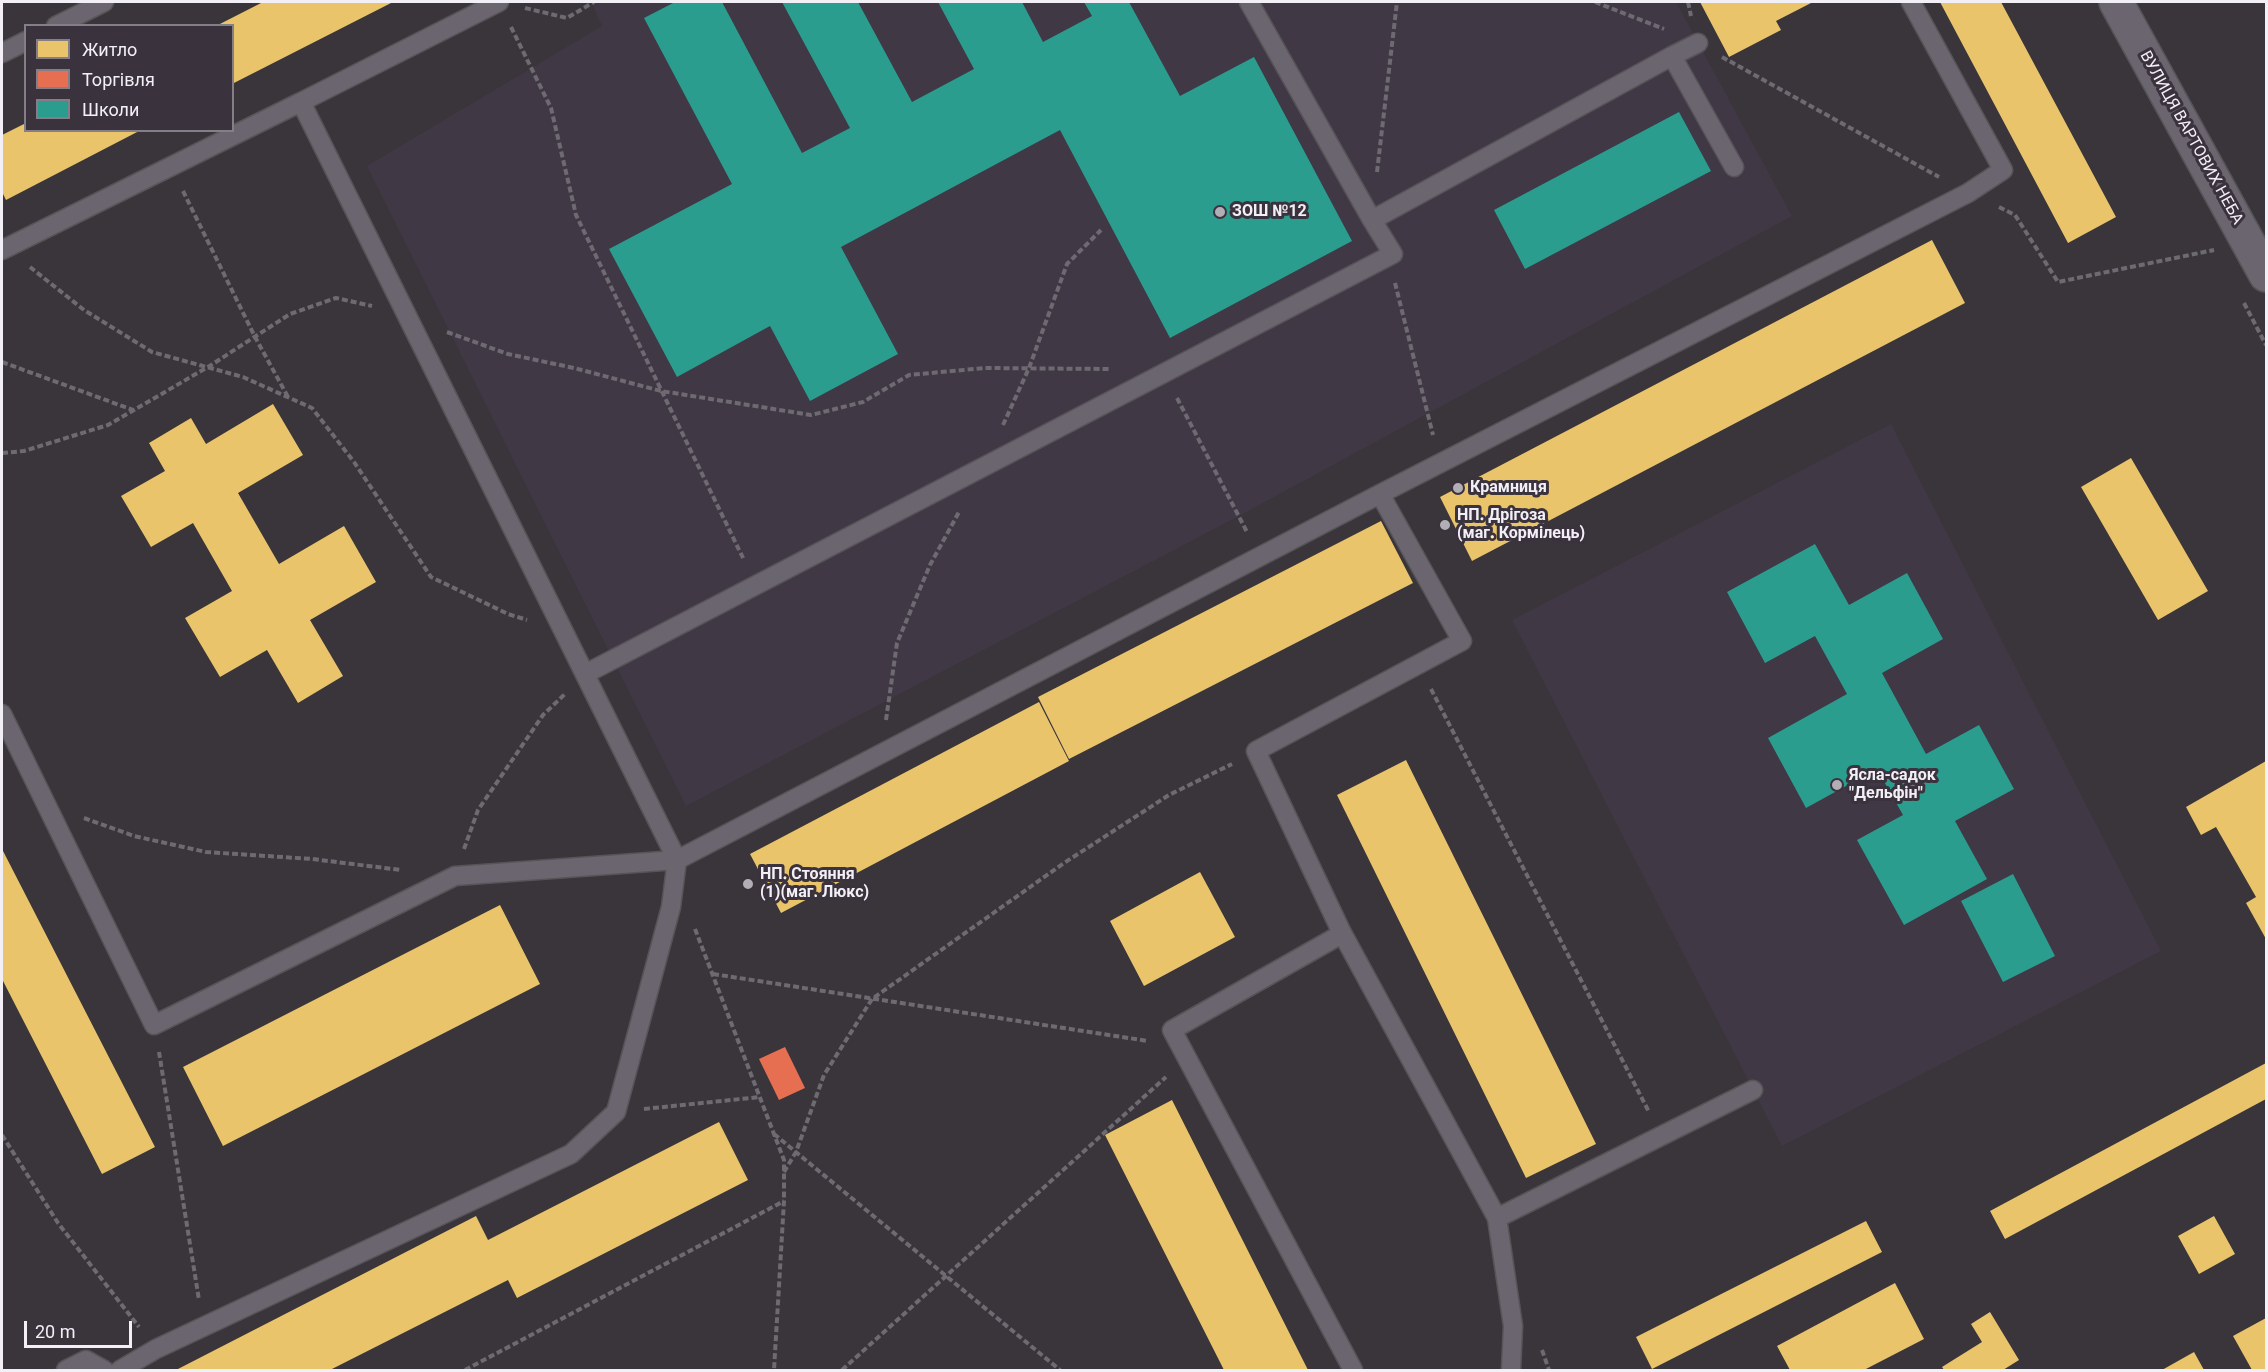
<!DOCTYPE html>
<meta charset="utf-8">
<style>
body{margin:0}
#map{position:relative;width:2268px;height:1372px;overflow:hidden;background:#39353b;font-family:Roboto,sans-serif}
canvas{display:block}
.frame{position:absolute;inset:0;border:3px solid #f3eff6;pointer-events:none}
.legend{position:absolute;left:24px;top:24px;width:210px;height:108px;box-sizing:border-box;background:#3a333d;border:2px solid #847e87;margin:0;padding:8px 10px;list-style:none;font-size:18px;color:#f3eff6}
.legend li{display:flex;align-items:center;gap:12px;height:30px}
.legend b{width:30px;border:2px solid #847e87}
.scale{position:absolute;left:24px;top:1321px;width:108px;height:27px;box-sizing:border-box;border:3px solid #f3eff6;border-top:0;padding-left:8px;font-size:18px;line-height:21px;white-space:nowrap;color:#f3eff6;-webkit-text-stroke:4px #3a333d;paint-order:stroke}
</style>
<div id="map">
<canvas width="2268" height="1372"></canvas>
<div class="frame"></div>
<ul class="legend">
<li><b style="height:16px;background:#e9c46a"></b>Житло</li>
<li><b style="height:16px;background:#e76f51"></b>Торгівля</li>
<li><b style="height:16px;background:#2a9d8f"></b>Школи</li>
</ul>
<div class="scale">20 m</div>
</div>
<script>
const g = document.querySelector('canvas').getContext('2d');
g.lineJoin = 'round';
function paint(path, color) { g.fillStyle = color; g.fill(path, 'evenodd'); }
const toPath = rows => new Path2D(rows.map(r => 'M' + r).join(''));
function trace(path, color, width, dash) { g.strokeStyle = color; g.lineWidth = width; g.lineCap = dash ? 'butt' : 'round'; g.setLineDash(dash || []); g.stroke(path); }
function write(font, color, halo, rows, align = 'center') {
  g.font = font + ' Roboto,sans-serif'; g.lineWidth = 6; g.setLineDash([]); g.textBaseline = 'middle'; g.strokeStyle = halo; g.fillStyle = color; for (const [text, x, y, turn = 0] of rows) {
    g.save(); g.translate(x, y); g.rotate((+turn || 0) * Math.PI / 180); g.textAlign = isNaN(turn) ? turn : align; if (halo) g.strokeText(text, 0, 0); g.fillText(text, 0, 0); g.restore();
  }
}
paint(toPath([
 [591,2,1676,2,1792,216,1239,516,686,806,367,166,602,26],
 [1891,424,2161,951,1782,1146,1512,620]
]), '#413845');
paint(toPath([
 [263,2,393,2,232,84,232,26,216,26],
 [1700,2,1813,2,1776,21,1781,30,1729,57],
 [1940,2,2001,2,2116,217,2068,243],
 [26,123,26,130,141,130,6,200,2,192,2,135],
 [1932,240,1965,303,1472,561,1440,497],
 [273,404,303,455,238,493,279,564,344,526,376,582,310,620,343,676,298,703,267,650,220,677,185,618,232,591,193,523,151,547,121,496,165,471,149,443,191,418,206,444],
 [2131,458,2208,591,2158,620,2081,487],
 [1381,521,1413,583,1069,759,1038,697],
 [1039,702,1069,761,781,913,750,854],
 [1406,760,1596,1144,1526,1178,1337,795],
 [2266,761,2266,939,2246,903,2256,897,2216,827,2201,835,2186,807],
 [2,849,155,1147,102,1174,2,979],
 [1200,872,1235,937,1144,986,1110,921],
 [500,905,540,984,223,1146,183,1067],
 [2266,1063,2266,1099,2005,1239,1990,1211],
 [1172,1100,1308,1370,1224,1370,1105,1135],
 [719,1122,748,1180,517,1298,508,1280,330,1370,176,1370,476,1216,488,1240],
 [2214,1216,2235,1254,2199,1274,2178,1236],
 [1866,1221,1882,1252,1652,1369,1636,1337],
 [1895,1283,1924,1339,1864,1370,1790,1370,1777,1346],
 [1990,1312,2019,1360,2003,1370,1944,1370,1942,1367,1982,1342,1971,1324],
 [2266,1318,2266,1370,2252,1370,2233,1336],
 [2194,1352,2204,1370,2162,1370]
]), '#e9c46a');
paint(toPath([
 [785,1047,805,1088,779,1100,759,1059]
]), '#e76f51');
paint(toPath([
 [675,2,722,2,802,153,850,128,782,2,858,2,912,102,974,69,938,2,1022,2,1043,42,1092,16,1084,2,1129,2,1180,96,1254,57,1352,241,1170,338,1060,130,841,247,898,354,810,401,770,326,677,377,609,249,732,184,644,18],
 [1679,112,1711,171,1525,269,1494,210],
 [1815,544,1849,605,1907,573,1943,639,1882,673,1926,754,1979,725,2014,789,1955,821,1987,879,1904,925,1857,840,1903,815,1877,769,1806,808,1768,738,1847,694,1815,636,1765,663,1727,592],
 [2013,874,2055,956,2003,982,1961,901]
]), '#2a9d8f');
const service = toPath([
 [56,26,104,2],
 [2,53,26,41],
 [1672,56,1698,43],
 [1372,220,1672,56,1734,167],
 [2,250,301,102],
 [585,674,1393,254,1372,220,1249,2],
 [2,714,154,1025,455,876,677,860,1380,494,1968,193,2003,170,1911,2],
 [1341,931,1497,1218,1753,1090],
 [1497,1218,1513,1326,1511,1370],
 [66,1370,86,1360,104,1370],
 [120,1370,156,1349,571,1154,616,1112,671,907,677,860,301,102,499,2],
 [1353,1370,1172,1030,1340,935,1341,931,1256,751,1462,641,1380,494]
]);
const tertiary = toPath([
 [2116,2,2266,275]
]);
trace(service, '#575458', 21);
trace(tertiary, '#575458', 36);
trace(toPath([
 [1595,2,1664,29],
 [1688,2,1691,16],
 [525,8,567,18,594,2],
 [511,27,551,108,576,215,744,560],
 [1722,57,1939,177],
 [1377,172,1397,2],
 [183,191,255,337,288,397],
 [1999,207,2015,215,2058,282,2214,250],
 [30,267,84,310,152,352,243,377,312,408,354,462,431,577,508,614,527,620],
 [1395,283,1433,435],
 [2244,303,2266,345],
 [447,332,508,354,574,368,661,391,811,415,863,402,909,375,985,368,1110,369],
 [2,362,133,410],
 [1177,398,1247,532],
 [1003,425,1029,368,1067,264,1101,230],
 [2,453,24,451,108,425,208,367,290,314,336,298,372,306],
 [1431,689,1649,1112],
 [886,720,897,643,930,565,959,512],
 [84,818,134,836,206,852,312,859,401,870],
 [464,849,478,810,543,715,565,694],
 [695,929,784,1160,784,1201,774,1370],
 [713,974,1148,1041],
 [159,1052,199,1300],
 [644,1109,760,1097],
 [774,1134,1060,1370],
 [2,1135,58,1223,139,1327],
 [784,1172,796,1152,824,1075,872,999,1064,863,1169,795,1232,764],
 [1542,1350,1549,1370],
 [465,1370,784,1201],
 [842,1370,1166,1077]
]), '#6e6a71', 4, [6, 3]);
trace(service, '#6a656e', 18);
trace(tertiary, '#6a656e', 33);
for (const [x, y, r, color] of [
 [1220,212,6,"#b2aeb5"],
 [1458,488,6,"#b2aeb5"],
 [1445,525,6,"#b2aeb5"],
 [1837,785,6,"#b2aeb5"],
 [748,884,6,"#b2aeb5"]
]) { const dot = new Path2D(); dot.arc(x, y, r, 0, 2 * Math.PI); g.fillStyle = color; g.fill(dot); trace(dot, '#3a333d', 2); }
write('16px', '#f3eff6', '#3a333d', [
 ["ВУЛИЦЯ ВАРТОВИХ НЕБА",2191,138,61]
]);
write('bold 16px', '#f3eff6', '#3a333d', [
 ["ЗОШ №12",1232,212],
 ["Крамниця",1470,488],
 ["НП. Дрігоза",1457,516],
 ["(маг. Кормілець)",1457,534],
 ["Ясла-садок",1849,776],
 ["\"Дельфін\"",1849,794],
 ["НП. Стояння",760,875],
 ["(1)(маг. Люкс)",760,893]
], 'left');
</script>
